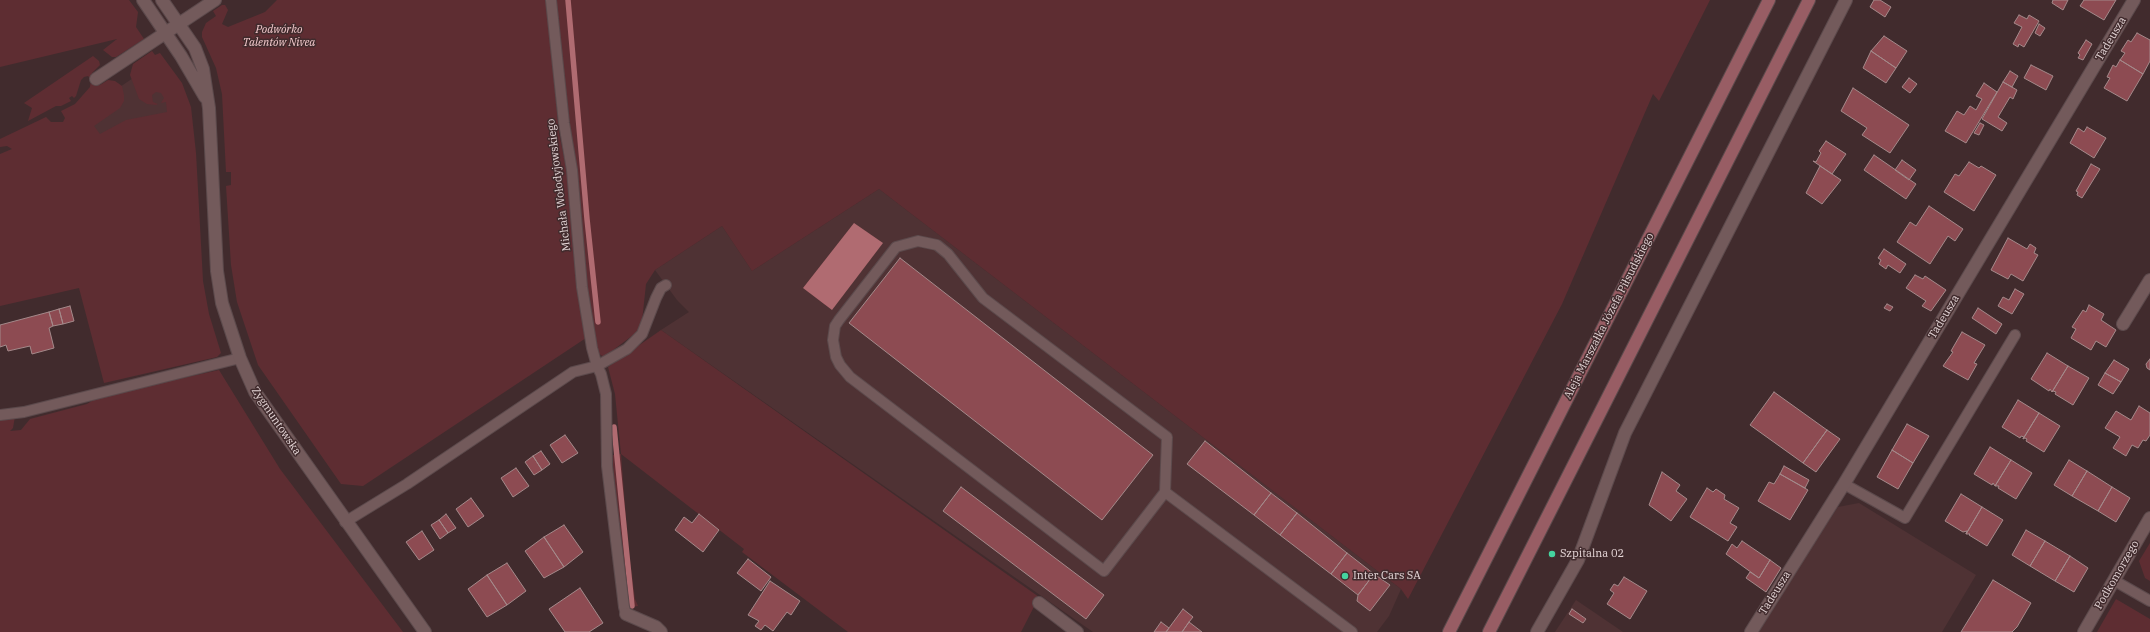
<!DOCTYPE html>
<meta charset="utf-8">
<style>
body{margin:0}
canvas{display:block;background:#412b2d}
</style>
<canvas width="2150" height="632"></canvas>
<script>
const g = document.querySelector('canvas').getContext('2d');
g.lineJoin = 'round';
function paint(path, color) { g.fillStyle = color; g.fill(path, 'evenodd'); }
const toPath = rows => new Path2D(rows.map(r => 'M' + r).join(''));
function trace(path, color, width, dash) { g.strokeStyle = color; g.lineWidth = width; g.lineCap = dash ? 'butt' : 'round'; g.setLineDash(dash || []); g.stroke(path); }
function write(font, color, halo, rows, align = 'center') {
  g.font = font + ' "IBM Plex Serif",serif'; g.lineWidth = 3; g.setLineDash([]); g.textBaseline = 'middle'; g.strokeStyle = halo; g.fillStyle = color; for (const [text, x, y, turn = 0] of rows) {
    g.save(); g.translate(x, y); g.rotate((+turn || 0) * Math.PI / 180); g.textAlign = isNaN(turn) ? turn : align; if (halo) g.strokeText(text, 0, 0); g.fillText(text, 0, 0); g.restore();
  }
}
paint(toPath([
 [158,61,193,153,103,149,79,115],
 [879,189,1401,589,1389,616,1377,632,1093,632,661,330,689,312,677,300,655,270,722,226,752,271],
 [1859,503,1976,575,1942,632,1756,632,1838,507],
 [1576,600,1623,632,1555,632]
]), '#4f3234');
paint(toPath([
 [0,0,129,0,138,12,136,27,144,39,116,57,112,57,103,50,117,39,0,67],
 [277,0,546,0,559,133,569,182,586,338,363,486,341,484,258,365,237,302,231,265,226,186,231,185,231,172,226,172,222,94,216,68,202,37,202,32,206,23,216,16,213,11,222,5,225,5,228,10,222,24,228,27,265,12],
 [554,0,1710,0,1659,101,1653,94,1562,304,1408,599,1401,589,879,189,752,271,722,226,655,270,646,284,642,321,637,332,604,357,596,352,583,258,568,106],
 [152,51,155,55,160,53,182,83,191,107,196,153,203,281,209,314,221,353,217,357,104,383,79,288,0,306,0,154,12,149,7,146,0,147,0,139,46,117,51,122,63,122,65,118,61,111,75,104,90,87,91,79,88,76,84,77,81,80,76,96,74,98,72,96,69,98,71,101,61,106,56,106,28,121,32,108,24,103,93,56,99,61,100,65,92,73,100,85,108,80,115,81,122,86,124,95,124,101,120,108,94,126,100,134,126,120,167,112,166,102,161,103,164,98,161,93,156,92,152,95,153,102,158,104,156,105,147,104,139,99,130,75,133,64],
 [661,330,1039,597,1021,632,848,632,742,552,744,549,621,454,628,545,635,599,638,606,630,607,618,522,612,455,621,454,615,394,608,367],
 [219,370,280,469,403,632,0,632,0,420,15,416,13,428,10,431,21,430,30,419,87,404,98,397],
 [2150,543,2150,581,2145,578,2139,561],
 [2116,599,2150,619,2150,632,2097,632]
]), '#5e2d32');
paint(toPath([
 [854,223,883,243,832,310,803,288]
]), '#b06b71');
trace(toPath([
 [568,0,587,219,598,322],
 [614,427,632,606]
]), '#b06b71', 5.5);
const building = toPath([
 [1874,0,1880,0,1891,7,1885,17,1870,7,1874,0],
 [2053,0,2068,0,2063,10,2052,3,2053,0],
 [2084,0,2116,0,2104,20,2080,6,2084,0],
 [2019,15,2027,19,2029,15,2039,21,2024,47,2019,44,2018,47,2013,44,2022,27,2014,23,2019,15],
 [2039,24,2045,28,2040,36,2035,33,2039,24],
 [2137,33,2150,40,2150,61,2143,74,2120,60,2125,53,2121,51,2128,40,2131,42,2137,33],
 [1884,36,1907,51,1896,68,1871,51,1884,36],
 [2086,40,2092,44,2083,60,2078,58,2080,55,2078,53,2086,40],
 [1871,51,1896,68,1886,83,1863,68,1871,51],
 [2120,60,2143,74,2127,101,2104,88,2110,78,2107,77,2113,65,2116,67,2120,60],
 [2031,65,2053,76,2046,90,2024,78,2031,65],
 [2010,71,2018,76,2012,87,2003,82,2010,71],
 [1909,78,1917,84,1910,93,1902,87,1909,78],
 [2003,82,2017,90,2013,99,2010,97,1998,117,2007,123,2002,131,1982,119,2003,82],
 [1984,83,1997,92,1966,143,1945,131,1957,111,1964,115,1970,106,1976,110,1982,99,1976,96,1984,83],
 [1853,88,1909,125,1890,153,1862,135,1867,128,1841,111,1853,88],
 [1980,123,1984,125,1979,135,1974,133,1980,123],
 [2087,127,2106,138,2094,158,2070,143,2078,128,2084,132,2087,127],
 [1826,141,1846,154,1832,174,1813,161,1816,162,1821,153,1819,151,1826,141],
 [1874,155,1916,184,1906,199,1864,170,1874,155],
 [1902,160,1916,170,1909,180,1895,170,1902,160],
 [1969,162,1979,168,1981,166,1996,175,1974,211,1944,192,1955,174,1959,176,1969,162],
 [2091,164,2100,169,2082,198,2077,195,2078,192,2076,191,2091,164],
 [1820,166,1841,180,1822,204,1806,193,1820,166],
 [1929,206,1963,229,1955,241,1948,236,1930,264,1897,242,1910,222,1916,226,1929,206],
 [2008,238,2027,249,2030,244,2036,248,2034,253,2038,255,2023,281,2011,274,2008,279,1991,270,2008,238],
 [1884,249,1906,264,1900,273,1888,265,1886,269,1879,264,1881,260,1878,258,1884,249],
 [900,258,1153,455,1102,520,849,323,900,258],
 [1915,275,1923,279,1925,276,1946,290,1931,311,1922,306,1926,301,1906,288,1915,275],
 [2015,289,2024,294,2012,314,1998,306,2003,297,2009,300,2015,289],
 [1887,304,1893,307,1890,311,1884,308,1887,304],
 [2089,305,2104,314,2101,320,2116,330,2106,347,2096,341,2091,350,2071,338,2076,329,2072,327,2083,310,2086,312,2089,305],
 [70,306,74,321,63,324,59,309,70,306],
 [1978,308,2002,324,1996,334,1972,318,1978,308],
 [59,309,63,324,53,326,49,312,59,309],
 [49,312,53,326,49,328,54,348,32,354,30,346,8,351,6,345,0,347,0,325,49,312],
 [1962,332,1985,345,1974,363,1977,364,1968,380,1943,366,1953,352,1951,351,1962,332],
 [2047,353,2068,366,2052,392,2050,389,2049,391,2031,379,2047,353],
 [2150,359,2150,370,2147,368,2146,364,2150,359],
 [2114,360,2129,369,2121,382,2105,373,2114,360],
 [2068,366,2089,378,2073,405,2055,394,2056,392,2053,391,2052,392,2068,366],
 [2105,373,2121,382,2113,394,2098,385,2105,373],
 [1774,392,1827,430,1803,463,1750,425,1774,392],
 [2018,400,2039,413,2023,439,2024,437,2021,436,2020,438,2002,427,2018,400],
 [2139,406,2150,413,2150,435,2146,441,2143,440,2138,448,2132,445,2126,456,2113,448,2120,437,2105,428,2116,411,2131,420,2139,406],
 [2039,413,2060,426,2044,452,2026,441,2027,439,2025,438,2023,439,2039,413],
 [1907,424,1929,436,1913,463,1892,450,1907,424],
 [1827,430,1840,439,1816,472,1803,463,1827,430],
 [565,435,578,453,562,463,550,445,565,435],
 [1205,441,1271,493,1254,515,1187,464,1205,441],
 [1990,447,2011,460,1995,486,1993,483,1992,485,1974,474,1990,447],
 [1892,450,1913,463,1898,489,1877,477,1892,450],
 [541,451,550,464,542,470,533,456,541,451],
 [533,456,542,470,534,475,525,462,533,456],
 [2011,460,2032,473,2016,499,1998,488,1999,486,1995,486,2011,460],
 [2069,460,2087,471,2072,496,2054,485,2069,460],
 [1784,466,1809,480,1805,488,1780,474,1784,466],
 [516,468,529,486,513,497,501,478,516,468],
 [2087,471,2112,487,2098,511,2072,496,2087,471],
 [1662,472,1680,485,1676,491,1687,499,1671,521,1649,505,1662,472],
 [1780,474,1808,490,1790,520,1758,501,1769,482,1774,484,1780,474],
 [961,487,1104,595,1086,619,943,511,961,487],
 [2112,487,2130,498,2116,522,2098,511,2112,487],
 [1707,488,1713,492,1716,489,1725,495,1724,499,1739,508,1730,523,1737,527,1728,541,1690,517,1707,488],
 [1271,493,1297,513,1280,535,1254,515,1271,493],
 [1961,494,1982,507,1966,534,1967,531,1963,532,1945,521,1961,494],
 [471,498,484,516,468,527,456,509,471,498],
 [1982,507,2003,520,1987,546,1969,535,1970,534,1966,534,1982,507],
 [1297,513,1347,553,1331,574,1280,535,1297,513],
 [446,514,456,528,448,533,439,520,446,514],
 [699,514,719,530,703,552,675,530,684,517,692,523,699,514],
 [439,520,448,533,440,539,431,525,439,520],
 [564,525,583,552,564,567,544,537,564,525],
 [2026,530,2045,541,2030,566,2012,555,2026,530],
 [422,531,434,550,419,560,406,542,422,531],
 [544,537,564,567,544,578,525,551,544,537],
 [1742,541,1770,560,1759,578,1726,554,1732,544,1737,548,1742,541],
 [2045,541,2070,556,2055,581,2030,566,2045,541],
 [1347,553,1374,574,1358,595,1331,574,1347,553],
 [2070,556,2088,568,2074,592,2055,581,2070,556],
 [748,559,771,577,761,591,737,573,748,559],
 [1770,560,1781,568,1766,592,1746,578,1750,572,1759,578,1770,560],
 [507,563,526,591,507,605,487,575,507,563],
 [1374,574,1390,585,1370,611,1357,601,1358,595,1374,574],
 [487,575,507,605,487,617,468,589,487,575],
 [1624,577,1647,591,1630,619,1607,604,1614,593,1610,590,1614,584,1618,586,1624,577],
 [1993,580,2031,603,2017,627,2012,632,1961,632,1993,580],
 [770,581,800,601,791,615,787,612,773,631,765,625,761,630,755,626,759,621,748,615,770,581],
 [580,588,603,623,589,632,565,632,549,609,580,588],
 [1183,609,1193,617,1189,622,1182,632,1166,632,1183,609],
 [1572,609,1586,619,1583,623,1569,614,1572,609],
 [1161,622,1169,628,1166,632,1154,632,1161,622],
 [1189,622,1202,632,1182,632,1189,622]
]);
paint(building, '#8d4b52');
trace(building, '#a4898a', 1);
const lane = toPath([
 [551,0,564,123,572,170,582,287,592,348,597,366,627,349,642,334,656,298,661,288,666,285],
 [918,241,937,245,948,254,983,298,1167,437,1165,492,1104,571,850,377,840,365,836,357,833,340,835,326,839,320,896,247,918,241],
 [0,415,24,412,240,358],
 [1844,484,1905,518,2015,335],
 [1165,492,1352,632],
 [345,522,407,484,573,372,597,366,601,374,606,394,607,466,624,607,626,614],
 [2115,581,2150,601]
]);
const street = toPath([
 [143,0,181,56,205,97],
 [162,0,195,48,203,69,209,108,217,271,222,303,240,358,255,392,425,632],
 [96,79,215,0],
 [2123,324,2150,280],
 [1039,603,1077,632],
 [626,614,656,627,661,632],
 [1537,632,1578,560,1625,433,1846,0],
 [1751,632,1844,484,2134,0],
 [2084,632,2150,518]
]);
const secondary = toPath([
 [1449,632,1769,0],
 [1489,632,1809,0]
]);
trace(lane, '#5c4a4c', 12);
trace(street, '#5c4a4c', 14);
trace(secondary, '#5c4a4c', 14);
trace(lane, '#735a5b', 10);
trace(street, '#735a5b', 12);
trace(secondary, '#985d64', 12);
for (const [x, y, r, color] of [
 [1552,554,4,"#45d49f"],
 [1345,576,4,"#45d49f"]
]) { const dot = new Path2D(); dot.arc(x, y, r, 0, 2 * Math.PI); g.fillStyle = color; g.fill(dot); trace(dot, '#412b2d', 1.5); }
write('italic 11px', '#f6cccf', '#412b2d', [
 ["Podwórko",279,30],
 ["Talentów Nivea",279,43]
]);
write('11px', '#e6d7d8', '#412b2d', [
 ["Tadeusza",2111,39,-59],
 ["Michała Wołodyjowskiego",559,185,-97],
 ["Aleja Marszałka Józefa Piłsudskiego",1609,316,-63],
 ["Tadeusza",1944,317,-59],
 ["Zygmuntowska",276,421,56],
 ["Podkomorzego",2117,575,-60],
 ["Tadeusza",1775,593,-58]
]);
write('11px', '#e6d7d8', '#412b2d', [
 ["Szpitalna 02",1560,554],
 ["Inter Cars SA",1353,576]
], 'left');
</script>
